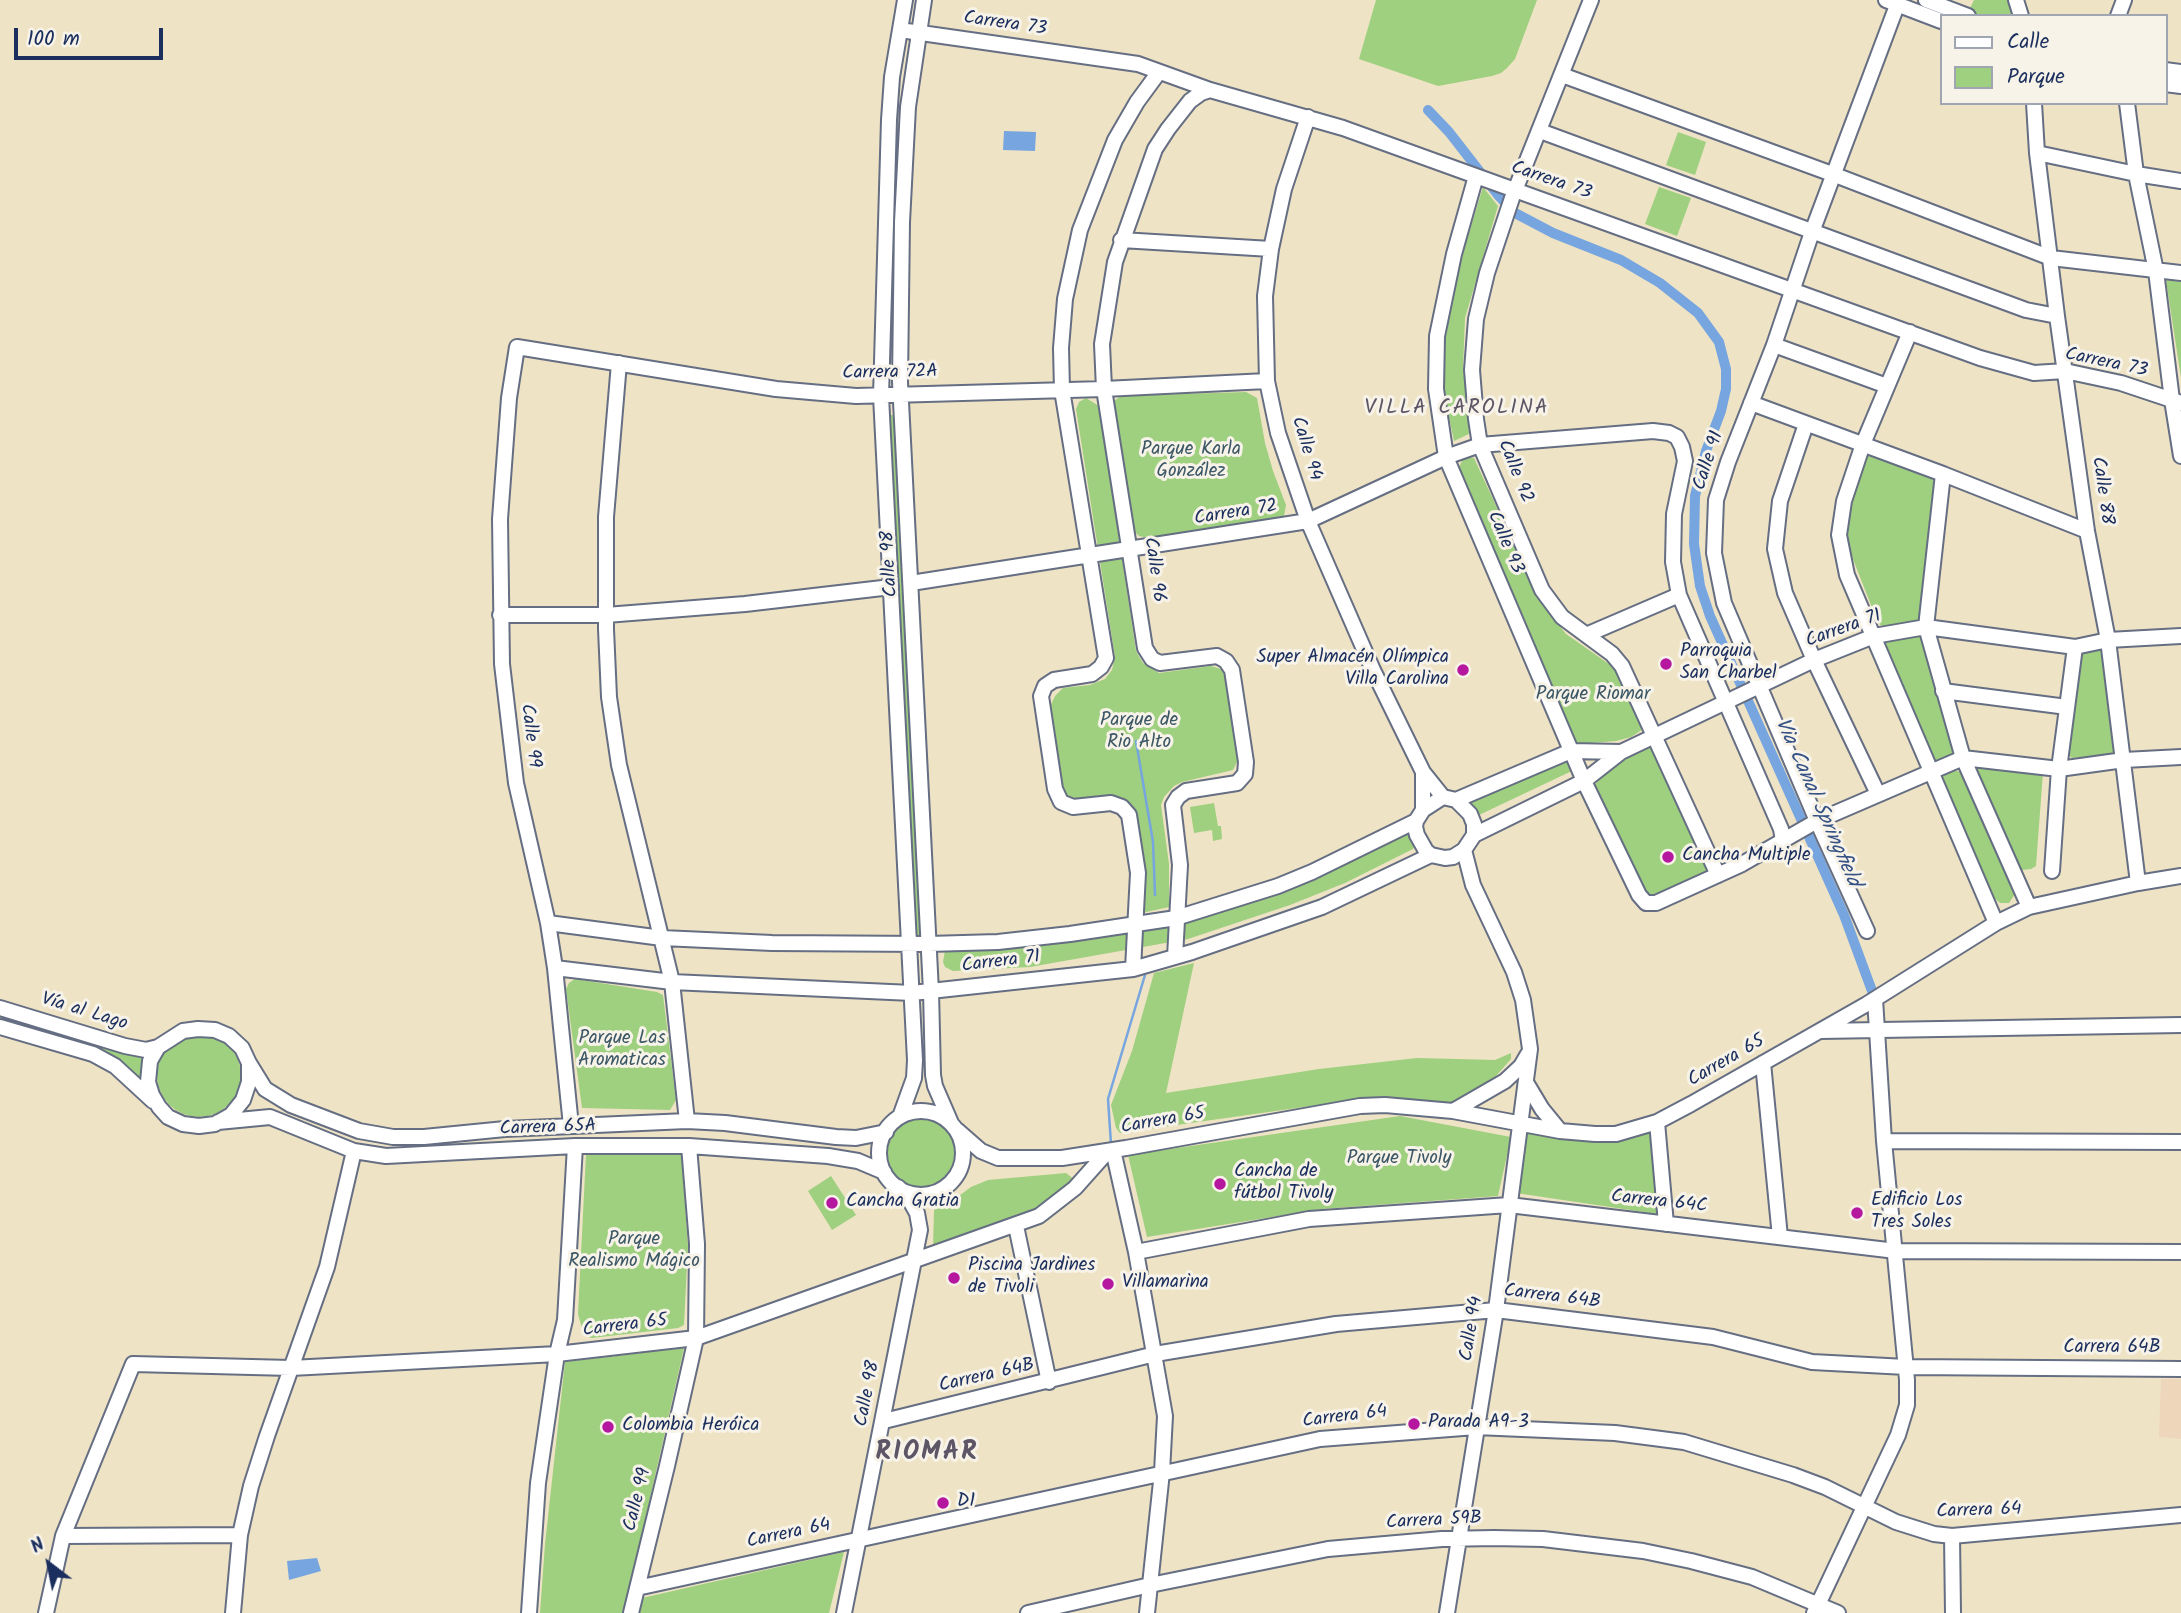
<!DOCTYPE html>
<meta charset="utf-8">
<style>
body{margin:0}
#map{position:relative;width:2181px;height:1613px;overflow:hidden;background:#efe3c5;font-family:Kalam,sans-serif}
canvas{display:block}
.legend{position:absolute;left:1940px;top:14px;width:228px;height:91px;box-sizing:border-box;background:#f7f3e8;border:2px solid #9fa5b1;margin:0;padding:9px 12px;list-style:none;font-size:21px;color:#1b2f5e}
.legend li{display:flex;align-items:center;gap:14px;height:35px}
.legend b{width:35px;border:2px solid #9fa5b1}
.north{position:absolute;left:14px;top:1529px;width:70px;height:70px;-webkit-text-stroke:5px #f7f3e8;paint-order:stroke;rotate:328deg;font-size:19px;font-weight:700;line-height:28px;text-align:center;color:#1b2f5e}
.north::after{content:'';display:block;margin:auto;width:24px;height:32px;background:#1b2f5e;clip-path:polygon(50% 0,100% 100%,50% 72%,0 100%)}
.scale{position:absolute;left:14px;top:28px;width:149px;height:32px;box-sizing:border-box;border:4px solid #1b2f5e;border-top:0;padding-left:9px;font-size:21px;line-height:24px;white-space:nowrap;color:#1b2f5e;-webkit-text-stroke:5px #f7f3e8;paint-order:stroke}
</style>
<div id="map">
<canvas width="2181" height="1613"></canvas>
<ul class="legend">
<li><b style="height:9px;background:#fff"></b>Calle</li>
<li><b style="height:19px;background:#9ed07f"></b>Parque</li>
</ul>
<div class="north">N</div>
<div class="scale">100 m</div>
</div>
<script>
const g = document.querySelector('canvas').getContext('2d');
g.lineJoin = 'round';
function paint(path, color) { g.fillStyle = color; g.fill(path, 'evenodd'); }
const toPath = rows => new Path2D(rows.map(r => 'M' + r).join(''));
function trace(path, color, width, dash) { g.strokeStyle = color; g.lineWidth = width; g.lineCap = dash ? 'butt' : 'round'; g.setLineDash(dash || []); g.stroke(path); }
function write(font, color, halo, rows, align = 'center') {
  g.font = font + ' Kalam,sans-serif'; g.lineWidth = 6; g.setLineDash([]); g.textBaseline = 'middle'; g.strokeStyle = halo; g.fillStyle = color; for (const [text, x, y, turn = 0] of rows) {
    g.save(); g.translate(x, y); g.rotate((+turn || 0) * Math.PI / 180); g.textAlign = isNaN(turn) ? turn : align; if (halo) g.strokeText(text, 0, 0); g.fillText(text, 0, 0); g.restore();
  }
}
paint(toPath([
 [2161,1379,2181,1379,2181,1439,2159,1437]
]), '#eed6bb');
paint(toPath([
 [1376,0,1537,0,1515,59,1507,68,1501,73,1492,76,1438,86,1359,59],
 [1974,0,2009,0,2014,16,1978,16,1968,12],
 [1678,132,1706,142,1695,175,1666,165],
 [1483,187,1498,206,1465,318,1463,369,1471,433,1454,441,1444,393,1445,341,1450,295],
 [1659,187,1691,198,1677,236,1645,224],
 [2166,280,2181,282,2181,378],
 [1246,392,1257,398,1265,443,1273,471,1286,505,1284,516,1149,538,1139,536,1134,531,1114,401,1121,396],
 [1086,398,1099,406,1136,651,1143,663,1159,673,1211,666,1221,669,1224,672,1238,760,1233,770,1182,782,1174,786,1164,797,1161,805,1169,864,1169,907,1142,913,1144,868,1135,811,1131,804,1118,797,1069,799,1063,794,1049,709,1055,696,1063,688,1090,685,1105,679,1112,670,1115,657,1076,409,1079,402],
 [888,415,894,415,905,587,923,940,914,941],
 [1869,452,1934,477,1922,617,1919,620,1883,627,1878,623,1851,554,1846,533,1852,504],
 [1468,457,1474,458,1539,599,1566,634,1619,671,1645,728,1631,737,1616,741,1577,744,1505,582,1459,467,1462,461],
 [1916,633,1920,636,1954,749,1951,756,1939,761,1933,760,1883,644,1886,638],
 [2100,647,2103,651,2115,752,2107,755,2072,758,2067,754,2080,658,2082,652],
 [1653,746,1711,873,1654,898,1638,887,1594,785,1629,753],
 [1569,755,1576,769,1479,815,1468,798],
 [1975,767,2043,772,2036,866,2031,869,2022,870,2018,865],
 [1952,769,1960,772,2011,883,2015,894,2009,903,2000,903,1992,896,1940,781,1945,773],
 [1214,803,1218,826,1221,826,1222,839,1213,841,1212,830,1194,833,1190,807],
 [1407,831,1411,835,1415,845,1413,849,1345,883,1290,905,1188,939,1030,967,953,971,945,967,943,962,945,950,1188,916],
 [1194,963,1166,1093,1319,1069,1417,1058,1495,1060,1511,1053,1511,1059,1489,1084,1451,1103,1368,1098,1120,1133,1116,1128,1111,1105,1132,1051,1154,973],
 [575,979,657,992,663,995,676,1100,670,1110,582,1108,566,989,569,983],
 [0,1014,149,1057,142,1085,131,1071,0,1022],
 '157 1075a42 42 0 1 1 84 0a42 42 0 1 1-84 0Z',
 [1400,1116,1511,1137,1498,1196,1322,1209,1147,1237,1128,1155],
 '885 1153a36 36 0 1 1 72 0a36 36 0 1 1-72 0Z',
 [1653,1130,1657,1214,1516,1193,1527,1132,1601,1142],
 [681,1151,688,1246,684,1325,678,1328,592,1338,584,1336,578,1314,586,1154],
 [1066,1173,1075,1180,1028,1215,933,1248,934,1210,948,1204,971,1187,988,1180],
 [831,1176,856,1215,832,1230,808,1191],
 [684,1348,624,1613,540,1613,545,1544,565,1362],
 [844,1552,829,1613,639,1613,642,1598]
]), '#9ed07f');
paint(toPath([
 [1004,131,1036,132,1035,151,1003,150],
 [317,1558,321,1571,289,1580,287,1561]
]), '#76a5df');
trace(toPath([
 [1136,741,1153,842,1155,895],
 [1111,1144,1108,1099,1145,975]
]), '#76a5df', 2.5);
trace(toPath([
 [1428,110,1449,132,1498,195,1515,213,1553,233,1621,260,1660,283,1698,313,1719,342,1726,369,1726,389,1721,411,1706,451,1695,496,1694,544,1700,586,1710,616,1844,915,1875,999]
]), '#76a5df', 10);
const minor = toPath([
 [924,0,908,107,902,222,900,382,931,991,933,1075,935,1086,951,1123],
 [1591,0,1512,198,1487,273,1476,319,1472,370,1476,419,1480,445,1542,590,1562,617,1612,654,1622,666,1718,875],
 [1886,0,1941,21],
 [1926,0,1968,16],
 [2016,0,2021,16],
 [2118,16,2124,0],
 [900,30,1138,64,1210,90,1343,128,1980,358,2034,373,2065,371,2121,383,2181,403],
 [2165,70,2181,72],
 [1562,75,1835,175,2051,258,2181,273],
 [2165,84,2181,86],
 [2034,103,2037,153,2057,316,2087,531,2108,640,2138,883],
 [2127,103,2136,174,2156,271,2172,400,2181,456],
 [1308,117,1284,189,1271,249,1265,296,1267,381,1278,433,1308,521,1373,670,1423,772,1443,797],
 [1540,131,2026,310,2057,316],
 [2037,153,2136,174,2181,181],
 [1476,176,1454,254,1437,336,1436,389,1446,457,1584,781,1639,895,1646,903,1656,903,1742,864,1817,821,1963,758,2059,769,2124,760,2181,757],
 [1121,240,1271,249],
 [1910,332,1863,444,1844,501,1839,535,1847,575,1996,923],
 [1774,345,1887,386],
 [619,363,606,517,606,629,609,697,619,765,672,982,687,1121],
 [1751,403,1943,474,2087,531],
 [1806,424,1780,501,1775,549,1785,593,1814,660,1878,794],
 [1943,474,1926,627,1963,758,2029,907],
 [911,583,1308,521,1446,457,1480,445,1653,431,1669,433,1677,437,1682,447,1685,461,1674,514,1673,562,1679,595,1781,829,1783,841],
 [500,615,606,615,745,604,891,587],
 [1586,635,1679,595],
 [1943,691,2067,707],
 [1443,797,1456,800,1470,814,1474,824,1474,835,1464,850,1453,857,1445,858,1431,855,1426,851,1417,835,1415,827,1416,821,1423,810,1443,797],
 [1456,800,1571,751,1621,752],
 [1423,810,1423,772],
 [1474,835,1584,781,1621,752,1814,660,1874,636,1926,627,2075,647,2108,640,2181,636],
 [2052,871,2059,769,2075,647],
 [548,923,662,938,772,943,928,944,998,942,1070,934,1176,918,1278,886,1312,872,1416,821],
 [1867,931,1817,821,1724,603,1714,553,1716,500,1728,462,1774,345,1812,232,1899,0],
 [1175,957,1180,865,1173,805,1178,797,1186,791,1237,783,1245,774,1246,762,1232,670,1226,661,1217,656,1160,663,1152,659,1145,648,1104,389,1102,344,1115,262,1155,149,1168,129,1190,101,1201,93,1210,90],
 [555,968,672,982,912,993,1133,969,1192,952,1322,907,1431,855],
 [1133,969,1138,873,1129,815,1122,807,1111,803,1073,807,1061,802,1055,789,1041,696,1045,686,1054,680,1092,674,1101,667,1106,658,1062,390,1061,348,1065,299,1080,230,1115,140,1137,102,1159,72],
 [0,1008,125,1046,146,1050,158,1047],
 [0,1027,93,1054,115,1066,153,1101],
 [198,1029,215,1030,229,1036,242,1048,249,1063,249,1082,243,1100,231,1115,215,1124,199,1126,183,1124,168,1117,159,1107,152,1095,148,1082,150,1061,158,1047,183,1031,198,1029],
 [1820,1031,2181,1025],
 [249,1063,265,1089,291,1105,359,1131,393,1137,424,1137,505,1129,687,1121,725,1123,836,1137,856,1138,886,1132],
 [1763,1063,1780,1237],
 [1527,1084,1542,1109,1560,1131],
 [1453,1111,1505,1081,1521,1066,1528,1054],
 '879 1153a42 42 0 1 1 84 0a42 42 0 1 1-84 0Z',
 [901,1114,914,1078,915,1060,881,396,889,120,892,77,905,0],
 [218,1122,270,1117,354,1151,386,1156,575,1146,689,1146,828,1156,858,1161,884,1172],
 [1657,1122,1666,1224],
 [571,1126,555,968,548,923,516,783,502,664,500,519,509,398,517,347,776,389,856,396,1104,389,1267,381],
 [957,1130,981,1151,998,1158,1062,1158,1126,1148,1360,1106,1385,1105,1453,1111,1560,1131,1595,1134,1616,1134,1657,1122,1691,1104,1867,1004,1996,923,2029,907,2138,883,2181,876],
 [1884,1141,2181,1142],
 [1113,1150,1136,1252,1165,1416,1162,1472,1147,1613],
 [1016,1226,1049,1382],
 [1136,1252,1309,1219,1509,1205,1896,1251,2181,1252],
 [884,1421,1155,1354,1336,1324,1496,1310,1713,1337,1812,1362,1906,1367,2181,1369],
 [63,1536,240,1535],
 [1952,1536,1953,1613],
 [637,1588,1320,1439,1476,1427,1615,1433,1684,1442,1793,1475,1825,1487,1896,1522,1934,1534,1952,1536,2181,1515],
 [46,1613,63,1536,133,1364,291,1368,557,1354,696,1338,1039,1216,1075,1188,1108,1151],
 [233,1613,240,1535,251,1486,267,1436,327,1267,354,1151],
 [529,1613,538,1483,557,1354,565,1320,575,1146],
 [631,1613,667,1466,696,1338,697,1244,689,1146],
 [844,1613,920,1230,917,1213,908,1197,898,1187],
 [1028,1613,1150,1585,1328,1549,1442,1539,1494,1538,1543,1539,1643,1551,1691,1561,1752,1577,1838,1613],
 [1447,1613,1496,1310,1530,1049,1523,1000,1514,972,1473,885,1464,850],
 [1814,1613,1898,1435,1907,1405,1907,1380,1884,1141,1875,999]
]);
trace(minor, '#656e82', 18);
trace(minor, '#fff', 14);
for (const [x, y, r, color] of [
 [1666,664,7,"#b5179e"],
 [1463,670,7,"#b5179e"],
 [1668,857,7,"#b5179e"],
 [1220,1184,7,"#b5179e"],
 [832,1203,7,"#b5179e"],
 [1857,1213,7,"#b5179e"],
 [954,1278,7,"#b5179e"],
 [1108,1284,7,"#b5179e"],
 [1414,1424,7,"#b5179e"],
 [608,1427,7,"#b5179e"],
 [943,1503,7,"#b5179e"]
]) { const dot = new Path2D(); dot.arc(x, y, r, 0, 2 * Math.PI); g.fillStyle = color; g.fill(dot); trace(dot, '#f7f3e8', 2.5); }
write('19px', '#1b2f5e', '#f7f3e8', [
 ["Carrera 73",1005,25,8],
 ["Carrera 73",1551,182,19],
 ["Carrera 73",2106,364,12],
 ["Carrera 72A",890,374,-1],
 ["Calle 94",1305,449,73],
 ["Calle 91",1710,461,-72],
 ["Calle 92",1514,472,68],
 ["Calle 88",2101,491,82],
 ["Carrera 72",1236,514,-9],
 ["Calle 93",1504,543,67],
 ["Calle 98",891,564,-93],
 ["Calle 96",1153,570,82],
 ["Carrera 71",1844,630,-20],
 ["Calle 99",529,736,83],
 ["Carrera 71",1001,963,-7],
 ["Vía al Lago",84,1013,17],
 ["Carrera 65",1727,1062,-30],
 ["Carrera 65",1163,1122,-10],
 ["Carrera 65A",548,1129,-2],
 ["Carrera 64C",1659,1203,6],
 ["Carrera 64B",1552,1298,7],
 ["Carrera 65",625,1327,-7],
 ["Calle 94",1473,1329,-81],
 ["Carrera 64B",2112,1349],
 ["Carrera 64B",987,1377,-13],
 ["Calle 98",869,1394,-79],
 ["Carrera 64",1345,1418,-7],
 ["Calle 99",639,1500,-76],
 ["Carrera 64",1979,1512,-2],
 ["Carrera 59B",1434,1522,-3],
 ["Carrera 64",789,1535,-12]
]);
write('19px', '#3c5766', '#f7f3e8', [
 ["Parque Karla",1191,451],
 ["González",1191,473],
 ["Parque Riomar",1593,696],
 ["Parque de",1139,722],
 ["Rio Alto",1139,744],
 ["Parque Las",622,1040],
 ["Aromaticas",622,1062],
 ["Parque Tivoly",1399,1160],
 ["Parque",634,1241],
 ["Realismo Mágico",634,1263]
]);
write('19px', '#1b2f5e', '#f7f3e8', [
 ["Parroquia",1680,653],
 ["San Charbel",1680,675],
 ["Super Almacén Olímpica",1449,659,"right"],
 ["Villa Carolina",1449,681,"right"],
 ["Cancha Multiple",1682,857],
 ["Cancha de",1234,1173],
 ["fútbol Tivoly",1234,1195],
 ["Edificio Los",1871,1202],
 ["Tres Soles",1871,1224],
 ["Cancha Gratia",846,1203],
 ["Piscina Jardines",968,1267],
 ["de Tivoli",968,1289],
 ["Villamarina",1122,1284],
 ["Parada A9-3",1428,1424],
 ["Colombia Heróica",622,1427],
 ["D1",957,1503]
], 'left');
g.letterSpacing = '2px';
write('21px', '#5c5666', '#f7f3e8', [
 ["VILLA CAROLINA",1457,409]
]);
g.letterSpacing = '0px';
write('italic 21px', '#365285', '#f7f3e8', [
 ["Via Canal Springfield",1816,803,66]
]);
g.letterSpacing = '2px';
write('bold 26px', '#5c5666', '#f7f3e8', [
 ["RIOMAR",927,1455]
]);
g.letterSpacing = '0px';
</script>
